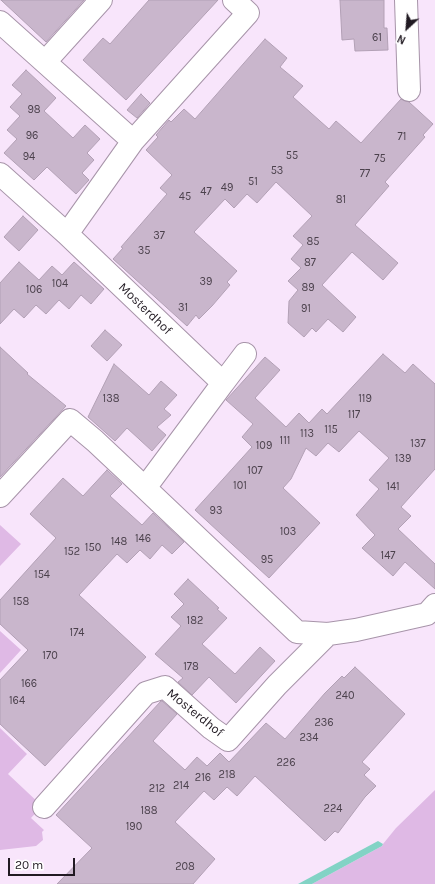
<!DOCTYPE html>
<style>
body{margin:0}
#map{position:relative;width:435px;height:884px;overflow:hidden;background:#f8e5fb;font-family:Karla,sans-serif}
canvas{display:block}
.north{position:absolute;left:387px;top:8px;width:40px;height:40px;-webkit-text-stroke:3px #fff;paint-order:stroke;rotate:206deg;font-size:11px;font-weight:700;line-height:16px;text-align:center;color:#211a22}
.north::after{content:'';display:block;margin:auto;width:14px;height:18px;background:#211a22;clip-path:polygon(50% 0,100% 100%,50% 72%,0 100%)}
.scale{position:absolute;left:8px;top:858px;width:67px;height:18px;box-sizing:border-box;border:2px solid #211a22;border-top:0;padding-left:5px;font-size:12px;line-height:14px;white-space:nowrap;color:#211a22;-webkit-text-stroke:3px #fff;paint-order:stroke}
</style>
<div id="map">
<canvas width="435" height="884"></canvas>
<div class="north">N</div>
<div class="scale">20 m</div>
</div>
<script>
const g = document.querySelector('canvas').getContext('2d');
g.lineJoin = 'round';
function paint(path, color) { g.fillStyle = color; g.fill(path, 'evenodd'); }
const toPath = rows => new Path2D(rows.map(r => 'M' + r).join(''));
function trace(path, color, width, dash) { g.strokeStyle = color; g.lineWidth = width; g.lineCap = dash ? 'butt' : 'round'; g.setLineDash(dash || []); g.stroke(path); }
function write(font, color, halo, rows, align = 'center') {
  g.font = font + ' Karla,sans-serif'; g.lineWidth = 3.5; g.setLineDash([]); g.textBaseline = 'middle'; g.strokeStyle = halo; g.fillStyle = color; for (const [text, x, y, turn = 0] of rows) {
    g.save(); g.translate(x, y); g.rotate((+turn || 0) * Math.PI / 180); g.textAlign = isNaN(turn) ? turn : align; if (halo) g.strokeText(text, 0, 0); g.fillText(text, 0, 0); g.restore();
  }
}
paint(toPath([
 [0,525,21,544,0,566],
 [0,631,21,650,0,673],
 [0,728,27,754,8,774,42,806,31,818,44,830,42,832,43,840,36,846,0,850],
 [435,790,435,884,312,884,382,846,383,844,396,828]
]), '#dfb9e5');
paint(toPath([
 [378,841,383,844,382,846,312,884,298,884]
]), '#82d3c5');
const building = toPath([
 [1,0,84,0,46,42,1,0],
 [149,0,218,0,126,100,83,60,103,38,110,44,149,0],
 [340,0,384,0,384,28,387,28,388,50,355,51,354,39,342,40,340,0],
 [265,39,287,58,280,67,303,86,293,97,329,129,336,121,361,143,401,99,409,102,433,124,423,135,425,137,385,182,389,186,355,225,398,263,383,280,352,252,322,285,356,317,343,332,328,319,316,332,312,328,304,337,288,323,289,301,298,290,288,281,301,268,291,259,303,245,293,236,312,216,276,182,257,203,247,194,234,208,225,199,194,232,237,271,227,282,230,285,212,306,199,319,196,315,187,326,113,259,123,248,121,247,167,194,160,188,172,175,146,150,158,137,156,135,169,120,171,122,184,109,195,119,265,39],
 [26,70,56,98,44,111,73,138,85,125,100,139,87,153,94,160,82,173,89,180,76,194,47,167,34,180,4,153,17,139,7,130,20,116,10,107,22,94,12,85,26,70],
 [141,94,150,103,137,118,127,110,141,94],
 [23,216,38,230,19,251,4,237,23,216],
 [19,262,39,280,52,266,62,275,74,262,104,289,91,304,81,295,69,309,59,300,46,314,36,305,24,318,14,309,0,324,0,283,19,262],
 [105,330,122,345,107,361,91,346,105,330],
 [0,347,28,373,27,374,66,406,0,477,0,347],
 [383,354,405,373,413,364,435,384,435,469,401,507,411,516,398,529,435,564,435,589,405,562,393,576,362,548,375,535,356,515,379,489,369,480,389,458,359,431,339,452,328,443,316,456,306,448,291,479,283,488,320,523,269,578,195,510,252,447,242,437,253,424,226,400,265,357,280,370,255,398,286,427,299,413,309,423,322,409,327,414,383,354],
 [114,364,149,395,161,381,177,395,164,409,171,415,157,427,166,435,152,451,127,428,115,441,88,417,114,364],
 [107,470,122,484,110,496,142,525,153,513,184,542,172,554,162,545,150,559,140,550,127,563,117,554,79,595,146,657,45,766,0,724,0,680,28,650,0,624,0,600,56,538,30,514,63,478,83,496,107,470],
 [188,579,219,608,217,609,227,618,202,644,235,674,260,647,275,661,236,703,209,677,192,695,178,682,183,678,155,654,181,626,171,617,184,604,174,594,188,579],
 [355,667,405,714,362,762,370,769,364,775,376,786,365,797,338,833,335,831,325,841,255,776,237,796,227,787,214,800,204,791,175,822,215,859,193,884,57,884,92,848,56,815,161,701,162,701,177,714,153,741,185,770,197,757,207,766,220,753,229,762,266,723,285,739,325,693,342,676,344,678,355,667]
]);
paint(building, '#c9b6cc');
trace(building, '#b2a0b5', 1);
const minor = toPath([
 [406,0,409,90],
 [0,22,133,141,67,234,223,383,145,488,297,632,328,634,277,685,228,740,211,728,165,687,146,693,44,807],
 [45,62,101,0],
 [133,141,248,13,234,0],
 [0,174,67,234],
 [223,383,245,354],
 [0,496,70,420,95,441,145,488],
 [328,634,356,630,427,614,435,605]
]);
trace(minor, '#a794a9', 24);
trace(minor, '#fff', 22);
write('11px', '#4b414c', null, [
 ["61",377,38],
 ["98",34,110],
 ["96",32,136],
 ["71",402,137],
 ["55",292,156],
 ["94",29,157],
 ["75",380,159],
 ["53",277,171],
 ["77",365,174],
 ["51",253,182],
 ["49",227,188],
 ["47",206,192],
 ["45",185,197],
 ["81",341,200],
 ["37",159,236],
 ["85",313,242],
 ["35",144,251],
 ["87",310,263],
 ["39",206,282],
 ["104",60,284],
 ["89",308,288],
 ["106",34,290],
 ["31",183,308],
 ["91",306,309],
 ["138",111,399],
 ["119",365,399],
 ["117",354,415],
 ["115",331,430],
 ["113",307,434],
 ["111",285,441],
 ["137",418,444],
 ["109",264,446],
 ["139",403,459],
 ["107",255,471],
 ["101",240,486],
 ["141",393,487],
 ["93",216,511],
 ["103",288,532],
 ["146",143,539],
 ["148",119,542],
 ["150",93,548],
 ["152",72,552],
 ["147",388,556],
 ["95",267,560],
 ["154",42,575],
 ["158",21,602],
 ["182",195,621],
 ["174",77,633],
 ["170",50,656],
 ["178",191,667],
 ["166",29,684],
 ["240",345,696],
 ["164",17,701],
 ["236",324,723],
 ["234",309,738],
 ["226",286,763],
 ["218",227,775],
 ["216",203,778],
 ["214",181,786],
 ["212",157,789],
 ["224",333,809],
 ["188",149,811],
 ["190",134,827],
 ["208",185,867]
]);
write('13px', '#211a22', '#fff', [
 ["Mosterdhof",145,309,44],
 ["Mosterdhof",195,713,39]
]);
</script>
